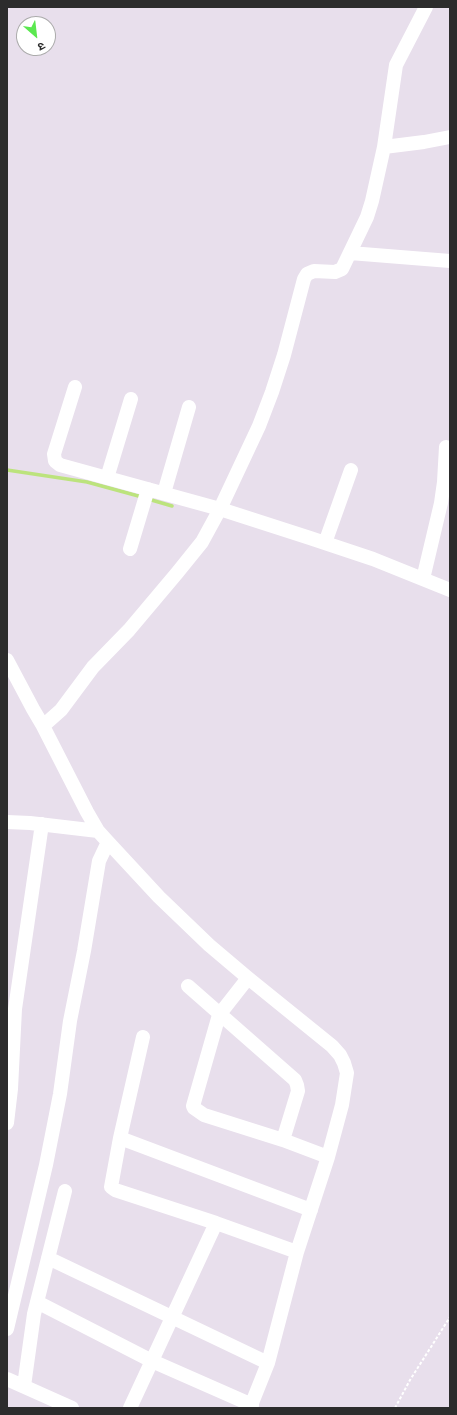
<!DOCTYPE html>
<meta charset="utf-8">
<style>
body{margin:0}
#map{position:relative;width:457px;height:1415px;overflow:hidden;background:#e8dfec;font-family:"Varela Round","Noto Sans Devanagari",sans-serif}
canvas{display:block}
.frame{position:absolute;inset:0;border:8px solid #2c2c2c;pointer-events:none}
.north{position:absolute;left:16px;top:16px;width:40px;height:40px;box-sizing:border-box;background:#fff;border:1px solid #ababab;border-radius:50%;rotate:152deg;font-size:11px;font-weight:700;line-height:16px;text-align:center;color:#2c2c2c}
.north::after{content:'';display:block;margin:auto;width:14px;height:18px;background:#5be850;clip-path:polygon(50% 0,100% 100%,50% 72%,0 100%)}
</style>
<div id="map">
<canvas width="457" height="1415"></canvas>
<div class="frame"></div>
<div class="north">उ</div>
</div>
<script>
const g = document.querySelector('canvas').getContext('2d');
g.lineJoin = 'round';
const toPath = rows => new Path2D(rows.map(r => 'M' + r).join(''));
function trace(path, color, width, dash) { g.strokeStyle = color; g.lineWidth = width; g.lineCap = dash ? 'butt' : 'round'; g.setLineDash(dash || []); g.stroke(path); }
trace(toPath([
 [7,470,87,482,142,497],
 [148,499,172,506]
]), '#bce37d', 3.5);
trace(toPath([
 [395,1408,410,1380,450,1317]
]), '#fff', 2, [3, 2]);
trace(toPath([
 [384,147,424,142,450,137],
 [350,253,450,261],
 [75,387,54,454,55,461,60,465,220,509,310,538,373,559,450,590],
 [107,478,131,399],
 [164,493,189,407],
 [325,543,351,470],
 [130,549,148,489],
 [423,579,441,503,444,482,446,447],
 [7,660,33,709,43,726,87,812,98,831,108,842,159,897,209,945,248,978,332,1046,340,1055,344,1063,347,1073,342,1105,328,1157,297,1252,268,1363,250,1408],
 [43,726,61,710,93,667,129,630,177,573,202,542,220,509,259,426,272,392,284,355,304,279,307,274,314,271,335,272,342,269,367,217,372,201,384,147,396,65,426,7],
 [7,822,30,823,98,831],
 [248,978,219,1015,193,1106,194,1108,204,1115,283,1140,328,1157],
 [188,986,295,1080,297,1085,298,1091,283,1140],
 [143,1037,120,1138,111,1187,115,1190,216,1223,297,1252],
 [7,1123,11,1089,15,1009,42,824],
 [120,1138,311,1210],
 [48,1258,268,1363],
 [37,1302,152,1361,252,1405],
 [7,1329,46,1165,60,1094,70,1021,84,951,99,861,108,842],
 [7,1379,72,1408],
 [24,1386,34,1314,65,1191],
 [130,1408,216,1223]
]), '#fff', 14);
</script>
